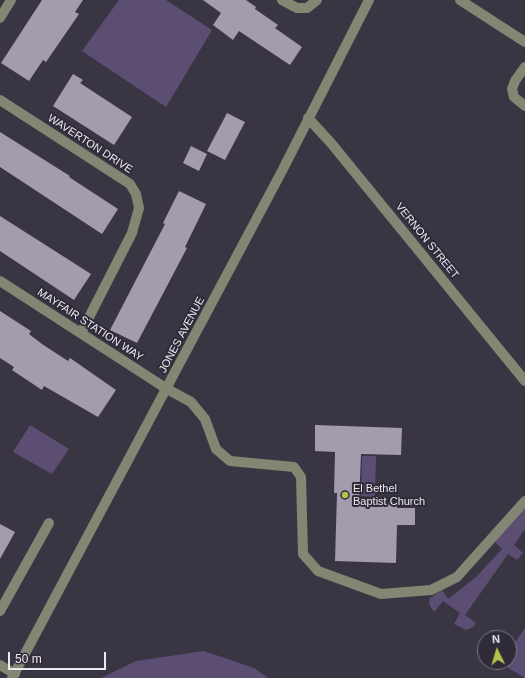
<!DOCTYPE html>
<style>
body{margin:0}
#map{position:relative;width:525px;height:678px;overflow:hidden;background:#3a3543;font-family:Helvetica,sans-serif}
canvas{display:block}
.north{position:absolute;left:477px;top:630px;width:40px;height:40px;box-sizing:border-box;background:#302b38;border:1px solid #7b7782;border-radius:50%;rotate:355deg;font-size:11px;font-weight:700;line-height:16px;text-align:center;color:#ebe8f1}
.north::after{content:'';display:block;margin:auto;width:14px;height:18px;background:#b4c24b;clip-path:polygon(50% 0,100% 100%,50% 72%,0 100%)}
.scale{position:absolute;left:8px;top:652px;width:98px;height:18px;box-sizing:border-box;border:2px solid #ebe8f1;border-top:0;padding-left:5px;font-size:12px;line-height:14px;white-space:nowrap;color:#ebe8f1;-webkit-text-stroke:3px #302b38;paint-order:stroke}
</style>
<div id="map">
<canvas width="525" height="678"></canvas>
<div class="north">N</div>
<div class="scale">50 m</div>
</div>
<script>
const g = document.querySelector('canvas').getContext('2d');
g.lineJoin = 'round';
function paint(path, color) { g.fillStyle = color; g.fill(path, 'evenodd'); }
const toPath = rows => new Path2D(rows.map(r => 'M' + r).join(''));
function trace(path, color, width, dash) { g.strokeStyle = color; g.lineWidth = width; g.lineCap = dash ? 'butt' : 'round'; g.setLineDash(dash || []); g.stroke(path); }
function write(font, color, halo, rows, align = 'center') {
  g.font = font + ' Helvetica,sans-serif'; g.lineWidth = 4; g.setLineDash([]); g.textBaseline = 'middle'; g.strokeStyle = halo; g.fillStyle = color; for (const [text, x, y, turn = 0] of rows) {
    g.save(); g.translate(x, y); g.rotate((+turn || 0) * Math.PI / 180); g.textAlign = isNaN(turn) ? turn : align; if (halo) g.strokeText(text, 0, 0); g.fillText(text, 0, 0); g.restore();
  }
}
paint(toPath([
 [119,0,166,0,212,30,166,107,82,51],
 [30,425,69,449,52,474,13,452],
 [362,456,376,456,375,497,361,496],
 [525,504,525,529,514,545,523,553,517,560,508,554,465,615,476,623,473,627,466,630,454,624,460,613,443,601,435,611,432,610,429,603,430,598,442,590,448,599,476,577,502,549,494,541],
 [525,628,525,678,500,663,509,662,509,651],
 [204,651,254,668,268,678,101,678,136,661]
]), '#5c4e72');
paint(toPath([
 [42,0,83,0,75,12,79,14,46,62,43,60,29,81,1,63],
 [203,0,246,0,256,7,255,9,278,25,275,28,302,47,290,65,239,31,233,40,213,25,221,13],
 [73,74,83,80,80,83,132,117,114,145,53,106],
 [227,113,245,122,225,160,207,151],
 [0,132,70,176,69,177,118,209,102,234,0,167],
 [191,146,207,154,199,171,183,163],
 [179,191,206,204,185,247,187,248,137,343,110,330,165,224,163,223],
 [0,216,91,274,74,300,0,251],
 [0,311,31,331,29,334,42,344,68,361,70,358,116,390,98,417,44,386,42,390,12,370,14,367,0,358],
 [315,425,402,428,401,455,361,454,359,503,397,504,397,508,415,508,415,525,397,525,396,563,335,561,337,493,334,493,335,452,315,451],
 [0,524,15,532,0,559]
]), '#a29cad');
trace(toPath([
 [282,0,297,8,307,8,317,0],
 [460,0,525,42],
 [0,18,11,0],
 [525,67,515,81,512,89,514,97,525,106],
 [0,100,130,184,136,194,139,208,132,233,81,333],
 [308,118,331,143,525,381],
 [0,281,167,389,191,402,205,419,216,449,230,461,294,467,301,477,303,554,318,571,381,594,431,590,457,577,525,501],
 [0,611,49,523],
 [0,665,15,674],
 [12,678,282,171,369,0]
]), '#828672', 10);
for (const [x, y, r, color] of [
 [345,495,4,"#b4c24b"]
]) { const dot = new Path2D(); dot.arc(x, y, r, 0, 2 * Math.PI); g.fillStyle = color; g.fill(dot); trace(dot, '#302b38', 1.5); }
write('11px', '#ebe8f1', '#302b38', [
 ["WAVERTON DRIVE",90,144,33],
 ["VERNON STREET",427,241,51],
 ["MAYFAIR STATION WAY",90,325,33],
 ["JONES AVENUE",182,335,-62]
]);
write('11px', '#ebe8f1', '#302b38', [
 ["El Bethel",353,489],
 ["Baptist Church",353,502]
], 'left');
</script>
